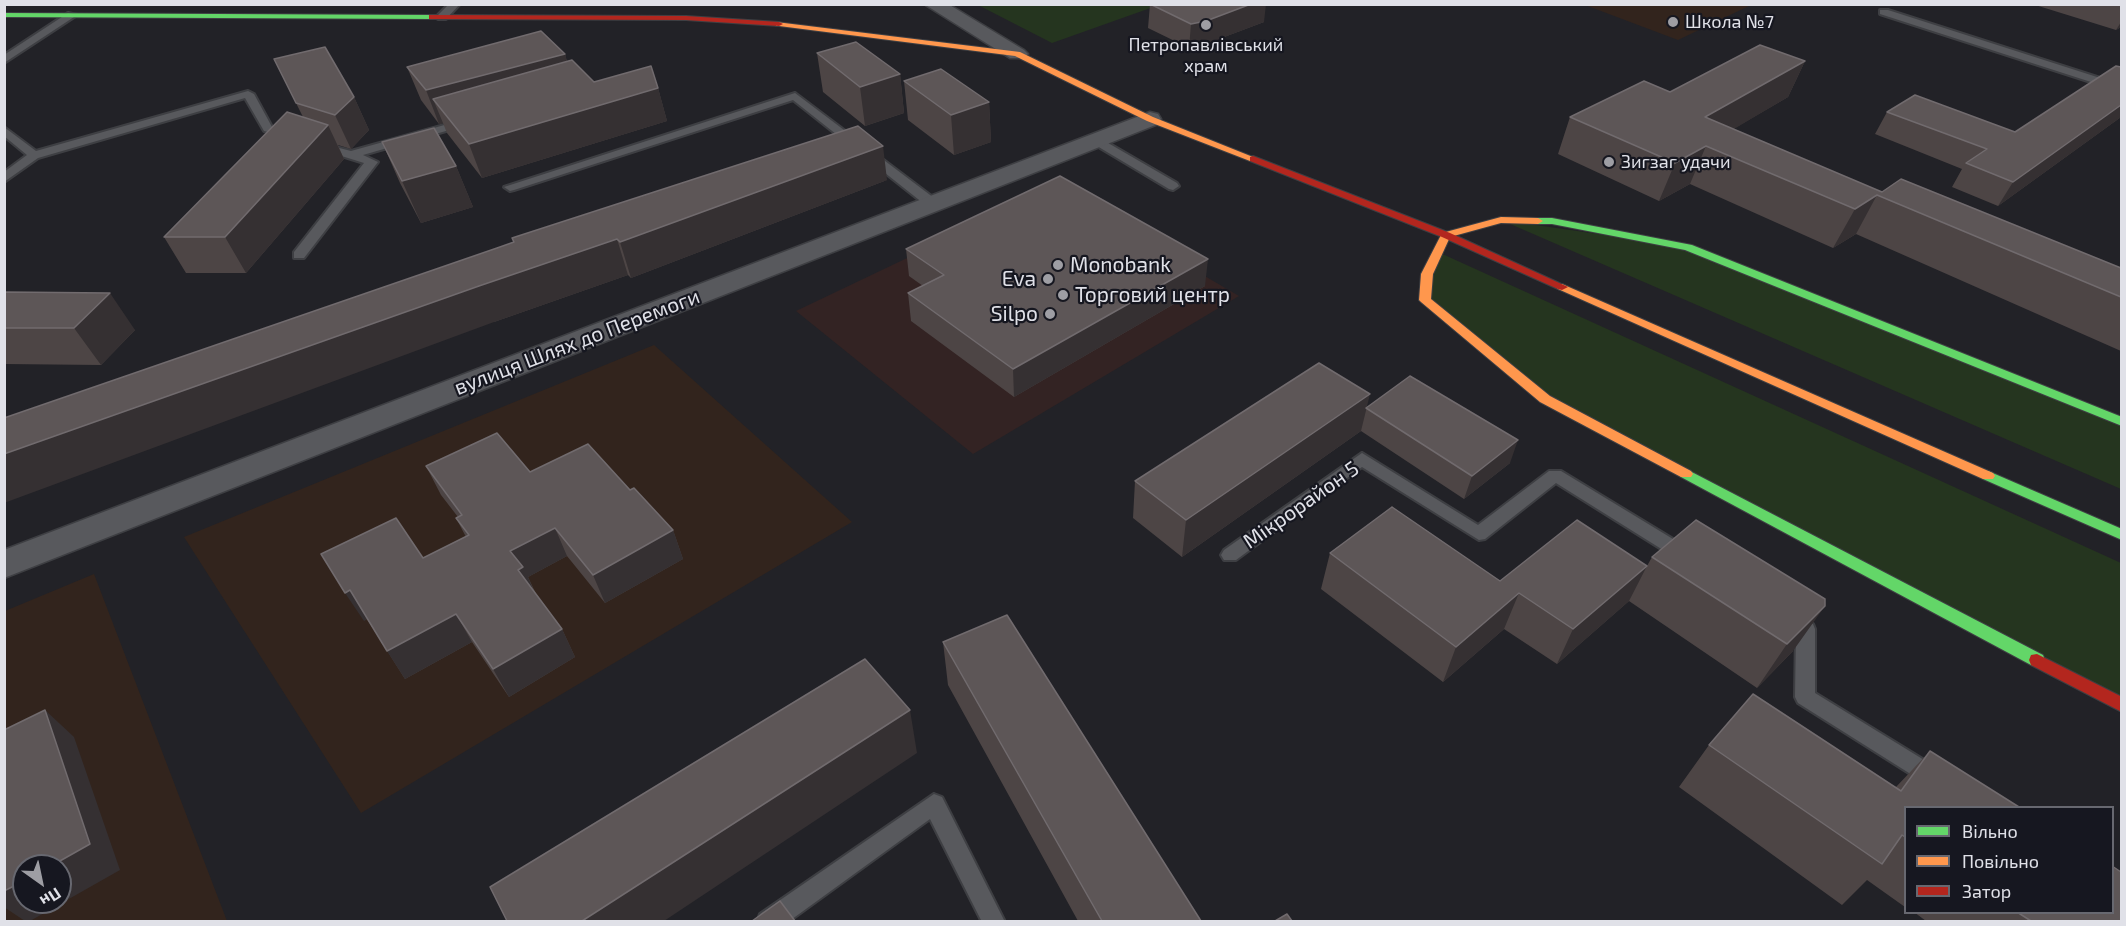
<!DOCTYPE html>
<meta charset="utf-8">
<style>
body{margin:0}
#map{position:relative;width:2126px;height:926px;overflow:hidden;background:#222227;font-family:"Exo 2",sans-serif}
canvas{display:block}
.frame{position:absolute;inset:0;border:6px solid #e0e1e8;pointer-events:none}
.legend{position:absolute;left:1904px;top:806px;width:210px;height:108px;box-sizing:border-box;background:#161720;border:2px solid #676870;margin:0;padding:8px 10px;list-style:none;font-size:18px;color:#e0e1e8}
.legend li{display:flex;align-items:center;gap:12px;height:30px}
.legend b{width:30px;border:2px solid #676870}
.north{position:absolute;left:12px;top:854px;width:60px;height:60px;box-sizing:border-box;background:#161720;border:2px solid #676870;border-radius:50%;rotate:147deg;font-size:16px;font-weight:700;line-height:24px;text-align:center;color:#e0e1e8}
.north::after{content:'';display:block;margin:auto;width:21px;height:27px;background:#9e9ea4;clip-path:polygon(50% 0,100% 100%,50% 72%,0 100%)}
</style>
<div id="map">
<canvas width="2126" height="926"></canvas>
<div class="frame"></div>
<ul class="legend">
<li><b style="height:8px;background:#63d668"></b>Вільно</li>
<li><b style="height:8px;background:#ff974d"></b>Повільно</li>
<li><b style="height:8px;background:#b3261e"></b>Затор</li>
</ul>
<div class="north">Пн</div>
</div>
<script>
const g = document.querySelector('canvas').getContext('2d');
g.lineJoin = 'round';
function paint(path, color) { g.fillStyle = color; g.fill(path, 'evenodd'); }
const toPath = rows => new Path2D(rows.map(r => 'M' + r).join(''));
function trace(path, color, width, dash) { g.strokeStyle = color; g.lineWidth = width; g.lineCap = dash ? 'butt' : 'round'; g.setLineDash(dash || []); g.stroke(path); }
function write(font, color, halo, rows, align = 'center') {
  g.font = font + ' "Exo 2",sans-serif'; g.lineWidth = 4.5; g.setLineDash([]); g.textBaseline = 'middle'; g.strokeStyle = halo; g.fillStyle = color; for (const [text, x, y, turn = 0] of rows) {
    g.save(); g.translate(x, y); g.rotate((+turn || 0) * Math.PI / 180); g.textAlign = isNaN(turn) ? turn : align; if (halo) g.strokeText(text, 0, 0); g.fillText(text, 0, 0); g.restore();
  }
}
paint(toPath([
 [1054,188,1239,296,973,454,796,311]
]), '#332323');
paint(toPath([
 [1585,5,1751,5,1678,40],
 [654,345,852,522,361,813,184,537],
 [94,574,227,921,5,922,5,611],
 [24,866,60,866,60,902,24,902]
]), '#32241d');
paint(toPath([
 [978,5,1159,5,1052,43],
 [1501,220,1688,247,2121,422,2121,489],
 [1438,252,2121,563,2121,705,1545,399,1425,300]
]), '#25351f');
const lane = toPath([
 [449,4,460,4,446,19,438,19,438,15,449,4],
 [1880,10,1888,10,2122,85,2122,92,1880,14,1880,10],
 [68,13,77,15,4,63,4,55,68,13],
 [248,91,254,94,272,127,294,134,294,138,264,131,245,98,38,158,4,182,4,172,27,155,4,136,4,127,36,151,248,91],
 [795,93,938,201,938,207,928,207,793,100,514,190,510,191,504,187,795,93],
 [466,119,472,122,470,124,363,155,378,162,304,258,294,258,294,252,364,163,316,148,316,142,351,151,466,119],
 [1096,136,1177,183,1179,186,1173,190,1169,189,1092,143,1092,137,1096,136],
 [1362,453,1478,525,1549,471,1561,471,1691,550,1694,555,1691,560,1685,562,1679,560,1556,483,1485,539,1479,540,1362,467,1236,560,1224,560,1221,555,1224,550,1362,453],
 [1791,613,1813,624,1815,629,1815,693,1942,771,1946,778,1942,785,1935,787,1928,785,1798,703,1795,697,1796,633,1784,625,1782,620,1784,615,1791,613],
 [934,794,942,797,1005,922,982,922,930,819,788,922,757,922,760,914,934,794]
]);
const street = toPath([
 [924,4,948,4,1024,50,1028,54,1024,58,1010,58,924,4],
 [1150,112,1158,114,1161,119,1158,124,4,578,4,550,1150,112]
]);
const fast = toPath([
 [4,13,432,15,436,17,432,19,4,17,4,13],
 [1552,218,1692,245,2122,417,2122,426,1685,250,1552,224,1538,224,1533,221,1538,218,1552,218],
 [1686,469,2043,655,2045,660,2043,665,2037,666,2031,665,1681,477,1679,474,1686,469],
 [1988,471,2122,529,2122,540,1983,479,1981,476,1988,471]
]);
const slow = toPath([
 [776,22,1020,52,1153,117,1258,159,1250,161,1147,121,1015,56,779,26,776,26,776,22],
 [1501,217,1538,218,1543,221,1538,224,1501,223,1450,237,1433,274,1431,299,1550,396,1691,471,1693,474,1691,477,1681,477,1540,402,1421,302,1419,300,1421,274,1442,233,1501,217],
 [1562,284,1993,473,1995,476,1993,479,1983,479,1558,289,1556,287,1562,284]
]);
const jam = toPath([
 [429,15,686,16,779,22,783,24,779,26,686,20,432,19,429,19,429,15],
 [1253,156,1450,233,1568,287,1562,290,1558,289,1442,237,1250,161,1250,157,1253,156],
 [2037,654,2122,697,2122,712,2031,665,2029,660,2031,655,2037,654]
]);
trace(lane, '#3e3f43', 4);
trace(street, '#3e3f43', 3);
trace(fast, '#3e3f43', 2);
trace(slow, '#3e3f43', 2);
trace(jam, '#3e3f43', 2);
paint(lane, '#58595d');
paint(street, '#58595d');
paint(fast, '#63d668');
paint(slow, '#ff974d');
paint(jam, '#b3261e');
paint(toPath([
 [1150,4,1264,22,1203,45,1189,48,1148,28],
 [2032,4,2121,4,2121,27,2116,30],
 [817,53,900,74,904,113,865,126,823,92],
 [565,54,567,62,594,82,658,88,667,121,482,178,447,133,443,123,439,124,421,100,407,67],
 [274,59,354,97,369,130,351,149,338,145,344,159,246,273,186,273,164,237,303,117],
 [1805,61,1788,97,1733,129,1882,192,2121,268,2121,351,1856,234,1833,248,1690,184,1659,201,1558,154,1570,117],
 [2121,67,2121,117,1998,206,1952,187,1962,169,1875,134,1887,112,2015,132],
 [904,81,989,102,991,142,954,155,908,120],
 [382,142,456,166,473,207,421,223,400,183],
 [887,180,631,278,628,275,494,322,513,242,512,238],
 [906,249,1205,286,1014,397,911,321,908,293,923,286,909,276],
 [4,292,135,330,101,365,4,364],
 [1366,408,1510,463,1464,499,1361,431,1182,557,1133,518,1135,481],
 [426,466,530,472,630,490,673,530,683,559,605,603,567,556,528,577,536,594,562,629,575,657,509,697,472,642,405,679,367,619,364,621,423,558,466,537,456,518,458,517,441,495],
 [1696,520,1793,651,1757,688,1629,601,1557,664,1504,629,1443,682,1321,589,1330,553,1500,581,1647,566,1652,557],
 [943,642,1201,921,1078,921,948,685],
 [1709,745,1896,787,1930,751,1905,807,1905,907,1867,880,1842,905,1679,787],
 [1914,912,2112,912,2121,921,1926,921]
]), '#4d4545');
paint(toPath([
 [1251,4,1266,4,1264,22,1203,45,1189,48,1191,24],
 [2121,22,2121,27,2116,30],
 [565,54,574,86,433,99,443,123,439,124,426,90],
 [1805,61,1788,97,1690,155,1705,117],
 [900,74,904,113,865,126,860,87],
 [658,88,667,121,482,178,469,144],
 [354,97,369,130,351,149,335,115],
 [989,102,991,142,954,155,951,115],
 [2121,105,2121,117,1998,206,2013,182],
 [328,125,344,159,246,273,225,237],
 [883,146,887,180,631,278,620,242],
 [1706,146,1690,184,1659,201,1675,163],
 [456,166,473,207,421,223,402,181],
 [1877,195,1856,234,1833,248,1855,209],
 [617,239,628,275,494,322,4,503,4,454,479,286],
 [1208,259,1205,286,1014,397,1013,369],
 [110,293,135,330,101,365,74,328],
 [1370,394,1361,431,1182,557,1186,520],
 [1518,440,1510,463,1464,499,1472,476],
 [555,528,567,556,528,577,536,596,518,570,510,551],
 [673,530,683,559,605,603,593,575],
 [1647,566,1629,601,1557,664,1573,629],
 [350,590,368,618,364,621,345,593],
 [1519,593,1504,629,1443,682,1456,647],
 [1825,606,1793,651,1757,688,1787,644],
 [456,614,472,642,405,679,387,651],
 [562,629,575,657,509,697,493,669],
 [45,710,74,737,120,870,30,921,25,921,4,907,4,891,24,881,24,902,60,902,60,866,51,866],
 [910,710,917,753,664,921,582,921]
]), '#353032');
const building = toPath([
 [1150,4,1251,4,1206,21,1191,24,1150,4],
 [541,31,565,54,426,90,407,67,541,31],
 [856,42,900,74,860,87,817,53,856,42],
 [1760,45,1805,61,1705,117,1882,192,1901,179,2121,268,2121,297,1877,195,1855,209,1706,146,1675,163,1570,117,1644,81,1670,92,1760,45],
 [325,47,354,97,335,115,296,103,274,59,325,47],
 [572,60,594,82,651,66,658,88,469,144,433,99,572,60],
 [2116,66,2121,67,2121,105,2013,182,1966,163,1987,149,1887,112,1915,95,2015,132,2116,66],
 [941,69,989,102,951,115,904,81,941,69],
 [287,112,328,125,225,237,164,237,287,112],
 [858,126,883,146,620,242,617,239,479,286,4,454,4,418,497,248,514,242,512,238,858,126],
 [434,128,456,166,402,181,382,142,434,128],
 [1060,176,1208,259,1013,369,908,293,944,275,906,249,1060,176],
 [4,292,110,293,74,328,4,328,4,292],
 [1319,363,1370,394,1186,520,1135,481,1319,363],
 [1410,376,1518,440,1472,476,1366,408,1410,376],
 [497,433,530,472,588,444,630,490,634,488,673,530,593,575,555,528,510,551,523,567,518,570,562,629,493,669,456,614,387,651,350,590,345,593,321,554,396,518,423,558,469,535,456,518,462,515,426,466,497,433],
 [1392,507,1500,581,1577,520,1647,566,1573,629,1519,593,1456,647,1330,553,1392,507],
 [1696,520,1825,599,1825,606,1787,644,1652,557,1696,520],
 [1007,615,1201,921,1102,921,943,642,1007,615],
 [865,659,910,710,582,921,507,921,490,887,865,659],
 [1753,694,1901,791,1930,751,2019,807,1905,807,1905,837,1902,835,1882,864,1709,745,1753,694],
 [45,710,90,844,51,866,24,866,24,881,4,891,4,730,45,710],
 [2112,866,2121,872,2121,921,2031,921,2017,912,2112,912,2112,866],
 [780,901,795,921,752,921,780,901],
 [1287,914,1292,921,1275,921,1287,914]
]);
paint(building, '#5d5657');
trace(building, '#716b6e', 1.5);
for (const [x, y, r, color] of [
 [1673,22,6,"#9e9ea4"],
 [1206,25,6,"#9e9ea4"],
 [1609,162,6,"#9e9ea4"],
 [1058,265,6,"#9e9ea4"],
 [1048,279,6,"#9e9ea4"],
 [1063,295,6,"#9e9ea4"],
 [1050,314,6,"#9e9ea4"]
]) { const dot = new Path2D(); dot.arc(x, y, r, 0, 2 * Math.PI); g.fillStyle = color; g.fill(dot); trace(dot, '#161720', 2); }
write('18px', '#e0e1e8', '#161720', [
 ["Школа №7",1685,22],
 ["Петропавлівський",1206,45,"center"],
 ["храм",1206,66,"center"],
 ["Зигзаг удачи",1621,162]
], 'left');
write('21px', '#e0e1e8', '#161720', [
 ["Monobank",1070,265],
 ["Eva",1036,279,"right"],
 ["Торговий центр",1075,295],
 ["Silpo",1038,314,"right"]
], 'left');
write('21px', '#e0e1e8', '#161720', [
 ["вулиця Шлях до Перемоги",577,342,-21],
 ["Мікрорайон 5",1301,505,-35]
]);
</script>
